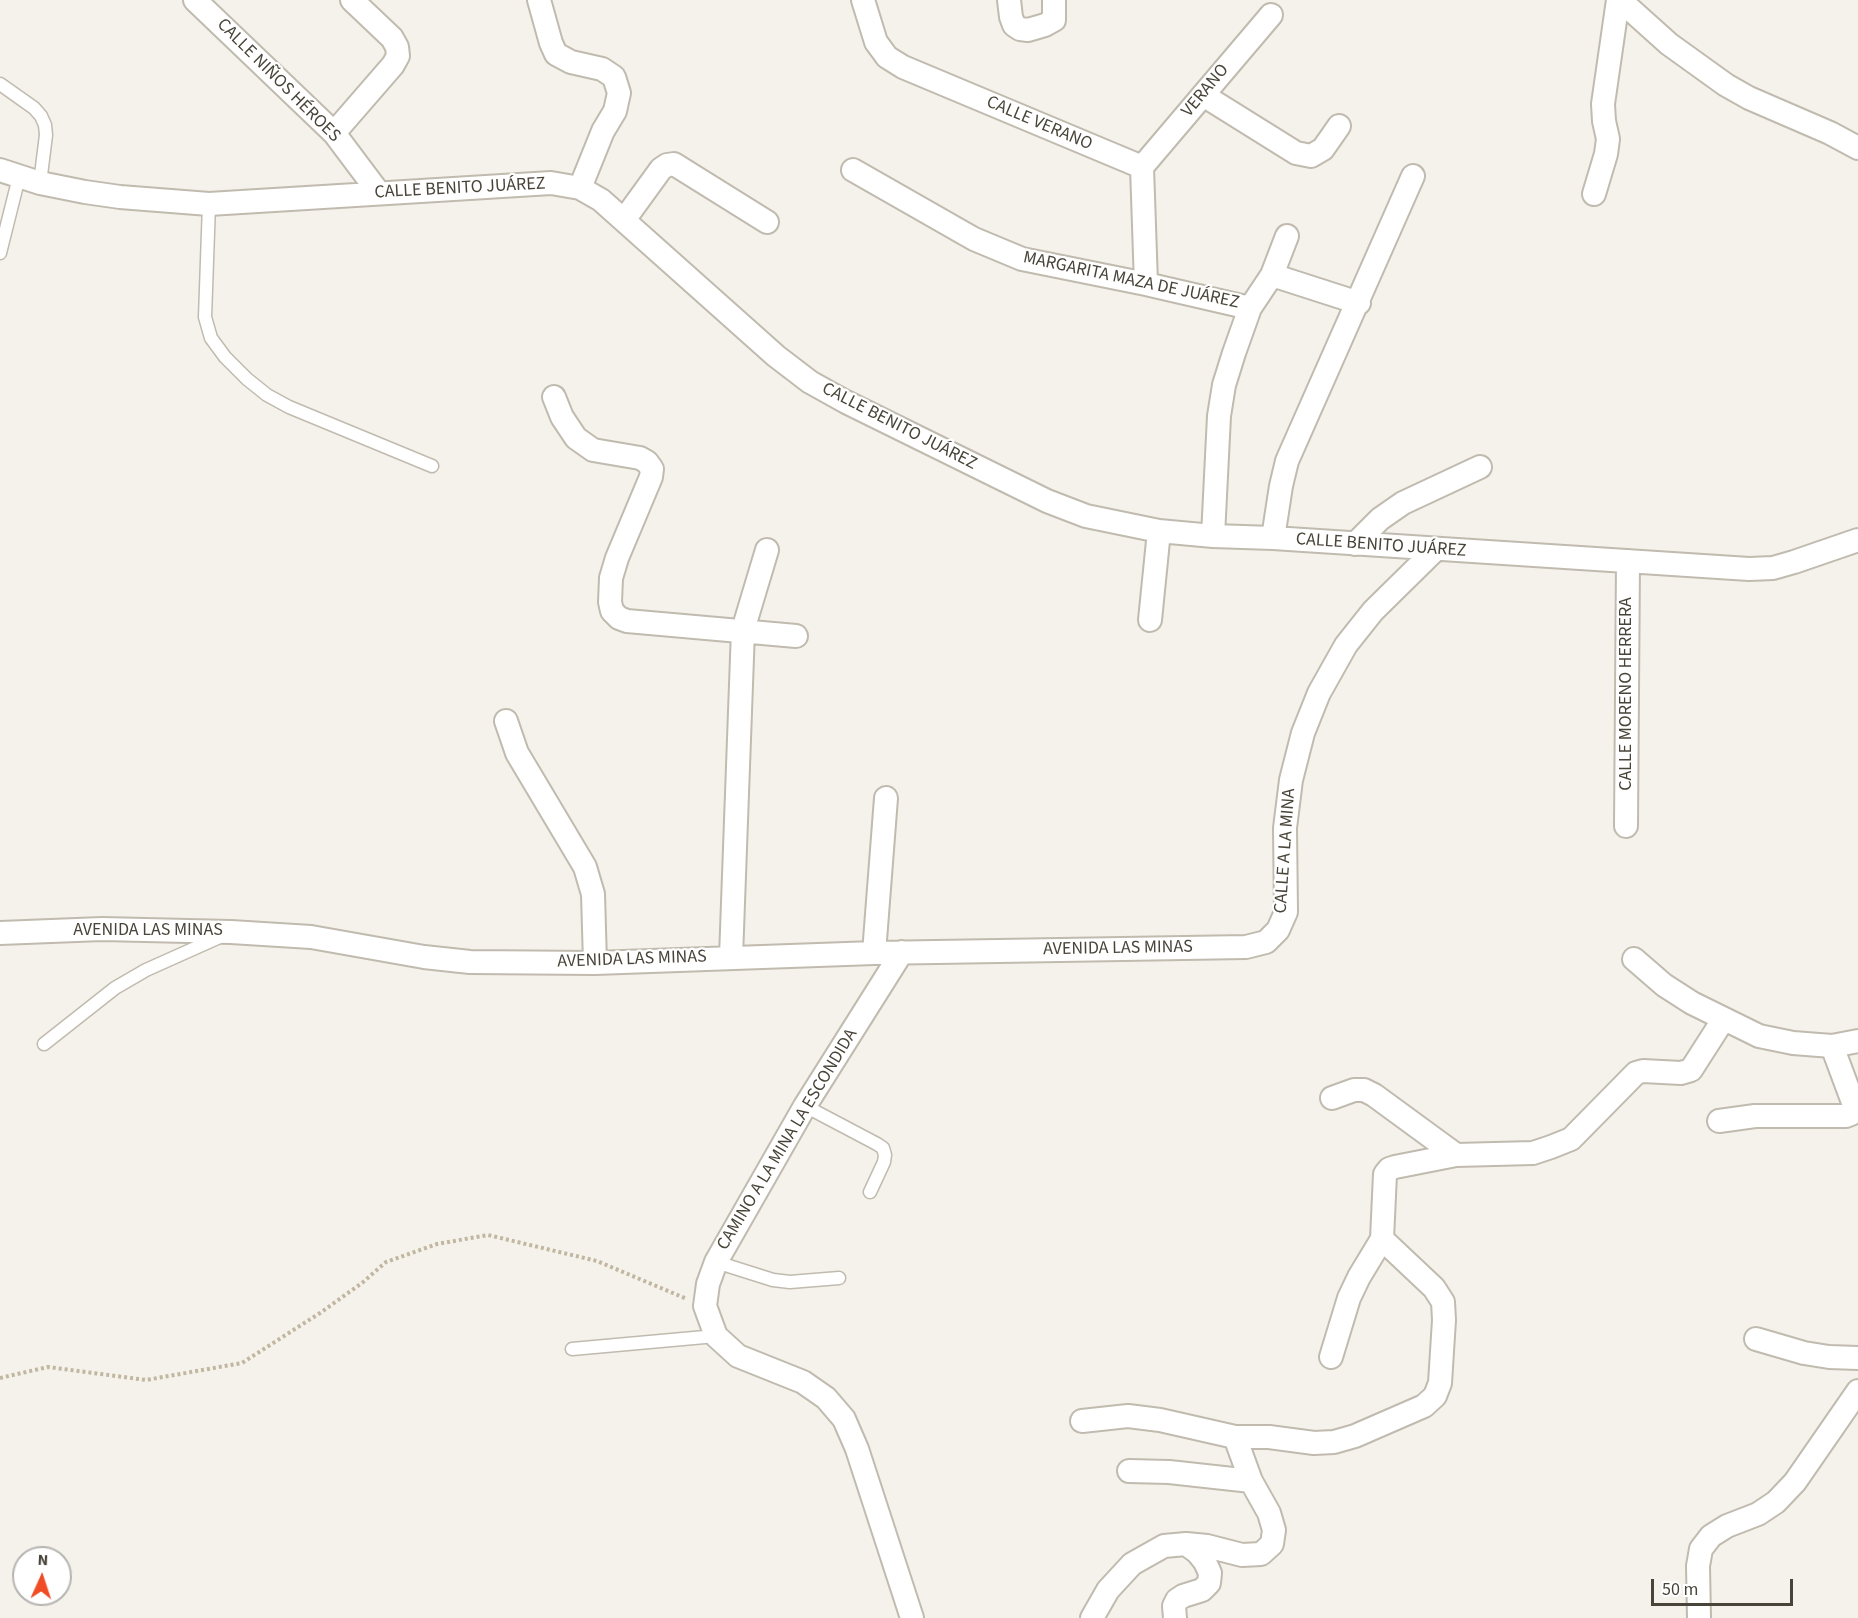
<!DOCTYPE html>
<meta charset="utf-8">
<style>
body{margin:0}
#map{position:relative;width:1858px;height:1618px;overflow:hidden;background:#f5f2ec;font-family:"Source Sans 3",sans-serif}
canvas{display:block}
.north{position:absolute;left:12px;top:1546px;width:60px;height:60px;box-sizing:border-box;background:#fff;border:2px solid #b6b4b0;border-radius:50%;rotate:3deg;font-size:16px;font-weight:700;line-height:24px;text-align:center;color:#494439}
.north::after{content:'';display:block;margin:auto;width:21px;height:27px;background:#f04d27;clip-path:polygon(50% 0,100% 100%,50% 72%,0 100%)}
.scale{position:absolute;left:1651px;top:1579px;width:142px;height:27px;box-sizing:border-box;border:3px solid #494439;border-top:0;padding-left:8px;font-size:18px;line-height:21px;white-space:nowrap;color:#494439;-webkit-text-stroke:4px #fff;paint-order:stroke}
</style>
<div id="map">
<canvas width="1858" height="1618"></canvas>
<div class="north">N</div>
<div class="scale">50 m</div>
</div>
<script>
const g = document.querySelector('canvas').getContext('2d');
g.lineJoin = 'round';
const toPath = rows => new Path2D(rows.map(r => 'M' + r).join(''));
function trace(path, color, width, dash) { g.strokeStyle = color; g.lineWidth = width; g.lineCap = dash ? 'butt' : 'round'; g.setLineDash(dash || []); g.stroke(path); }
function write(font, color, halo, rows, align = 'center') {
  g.font = font + ' "Source Sans 3",sans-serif'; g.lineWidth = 4.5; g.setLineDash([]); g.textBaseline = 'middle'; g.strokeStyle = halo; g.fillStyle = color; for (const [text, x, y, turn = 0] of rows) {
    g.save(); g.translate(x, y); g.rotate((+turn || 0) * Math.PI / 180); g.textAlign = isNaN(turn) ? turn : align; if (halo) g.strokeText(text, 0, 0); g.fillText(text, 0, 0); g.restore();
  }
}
const lane = toPath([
 [0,84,34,108,41,116,45,125,46,135,40,183],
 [209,204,205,317,211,338,225,357,247,379,267,395,289,407,432,466],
 [0,253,19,177],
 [44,1044,115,988,146,970,222,936],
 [805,1106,877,1144,883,1148,885,1155,884,1162,870,1192],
 [716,1262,773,1280,790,1282,839,1278],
 [572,1349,716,1336]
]);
const street = toPath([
 [195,0,334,133,379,193],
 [539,0,551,43,556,54,571,62,602,69,614,77,619,93,615,111,603,131,580,188],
 [863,0,876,42,887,57,903,67,1142,167],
 [1009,0,1011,17,1014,25,1020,29,1028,30,1045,25,1054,20,1054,0],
 [1620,0,1669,44,1726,85,1749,98,1830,133,1858,148],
 [1203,95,1296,153,1311,156,1323,149,1339,126],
 [334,133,393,65,398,56,397,47,392,38,352,0],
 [1142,167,1271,15],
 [1142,167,1146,284],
 [0,170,40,183,85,192,120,197,209,204,551,183,580,188,601,200,776,356,810,382,846,402,1047,501,1086,516,1159,531,1213,536,1273,538,1749,569,1773,568,1794,562,1858,540],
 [853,170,974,239,1022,259,1146,284,1250,308],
 [1594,194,1606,154,1608,139,1604,121,1603,104,1618,0],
 [624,220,661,169,667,165,674,164,767,222],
 [1272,275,1359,303],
 [554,397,562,417,576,438,593,450,640,458,647,462,652,469,651,477,617,558,611,578,610,602,612,611,619,618,627,621,796,636],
 [1213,536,1219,416,1224,385,1234,353,1250,308,1272,275,1287,236],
 [1273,538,1281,486,1287,461,1413,176],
 [1355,544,1380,519,1403,503,1480,467],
 [1150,620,1159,531],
 [506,721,517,753,585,867,593,894,595,963],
 [1626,826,1628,561],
 [0,933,102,929,231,932,311,937,424,957,470,962,595,963,874,953,1246,947,1266,942,1278,930,1286,912,1285,828,1291,780,1303,733,1319,693,1346,645,1373,611,1435,550],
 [902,952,805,1106,716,1262,708,1284,705,1306,716,1336,738,1356,803,1382,826,1398,844,1419,857,1449,912,1618],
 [874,953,886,798],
 [731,957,743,630,767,550],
 [1634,959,1664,985,1692,1003,1759,1036,1793,1043,1832,1046,1858,1041],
 [1332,1098,1354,1090,1364,1090,1374,1095,1456,1155,1533,1153,1551,1147,1571,1139,1636,1073,1643,1071,1681,1073,1691,1070,1723,1020],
 [1719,1121,1755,1116,1846,1116,1851,1114,1854,1110,1854,1105,1832,1046],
 [1756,1339,1804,1353,1829,1357,1858,1358],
 [1331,1357,1349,1298,1359,1277,1382,1239,1385,1174,1389,1169,1395,1167,1456,1155],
 [1082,1421,1128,1416,1160,1420,1235,1437,1251,1481,1269,1513,1274,1530,1272,1544,1261,1554,1242,1555,1207,1546,1186,1544],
 [1235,1437,1269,1437,1314,1443,1334,1442,1355,1436,1424,1406,1435,1396,1440,1383,1444,1320,1443,1302,1434,1288,1382,1239],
 [1129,1471,1169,1472,1251,1481],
 [1092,1618,1108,1590,1132,1564,1164,1546,1186,1544,1197,1552,1205,1562,1210,1573,1209,1583,1202,1590,1183,1596,1177,1600,1174,1606,1175,1618],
 [1699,1618,1698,1566,1701,1549,1711,1536,1727,1526,1758,1514,1776,1502,1795,1482,1858,1391]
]);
trace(lane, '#c0bbae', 15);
trace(street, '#c0bbae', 26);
trace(toPath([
 [0,1378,48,1367,146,1380,242,1363,320,1313,362,1283,386,1262,437,1244,488,1235,597,1261,687,1299]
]), '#c1b7a0', 4, [3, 3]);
trace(lane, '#fff', 12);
trace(street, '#fff', 22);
write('18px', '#494439', '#fff', [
 ["CALLE NIÑOS HÉROES",278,81,45],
 ["VERANO",1206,91,-50],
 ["CALLE VERANO",1039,124,23],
 ["CALLE BENITO JUÁREZ",460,189,-3],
 ["MARGARITA MAZA DE JUÁREZ",1131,281,12],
 ["CALLE BENITO JUÁREZ",899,427,27],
 ["CALLE BENITO JUÁREZ",1381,546,4],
 ["CALLE MORENO HERRERA",1627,694,-90],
 ["CALLE A LA MINA",1286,851,-86],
 ["AVENIDA LAS MINAS",148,931],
 ["AVENIDA LAS MINAS",1118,949,-1],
 ["AVENIDA LAS MINAS",632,960,-2],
 ["CAMINO A LA MINA LA ESCONDIDA",788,1140,-59]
]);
</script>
